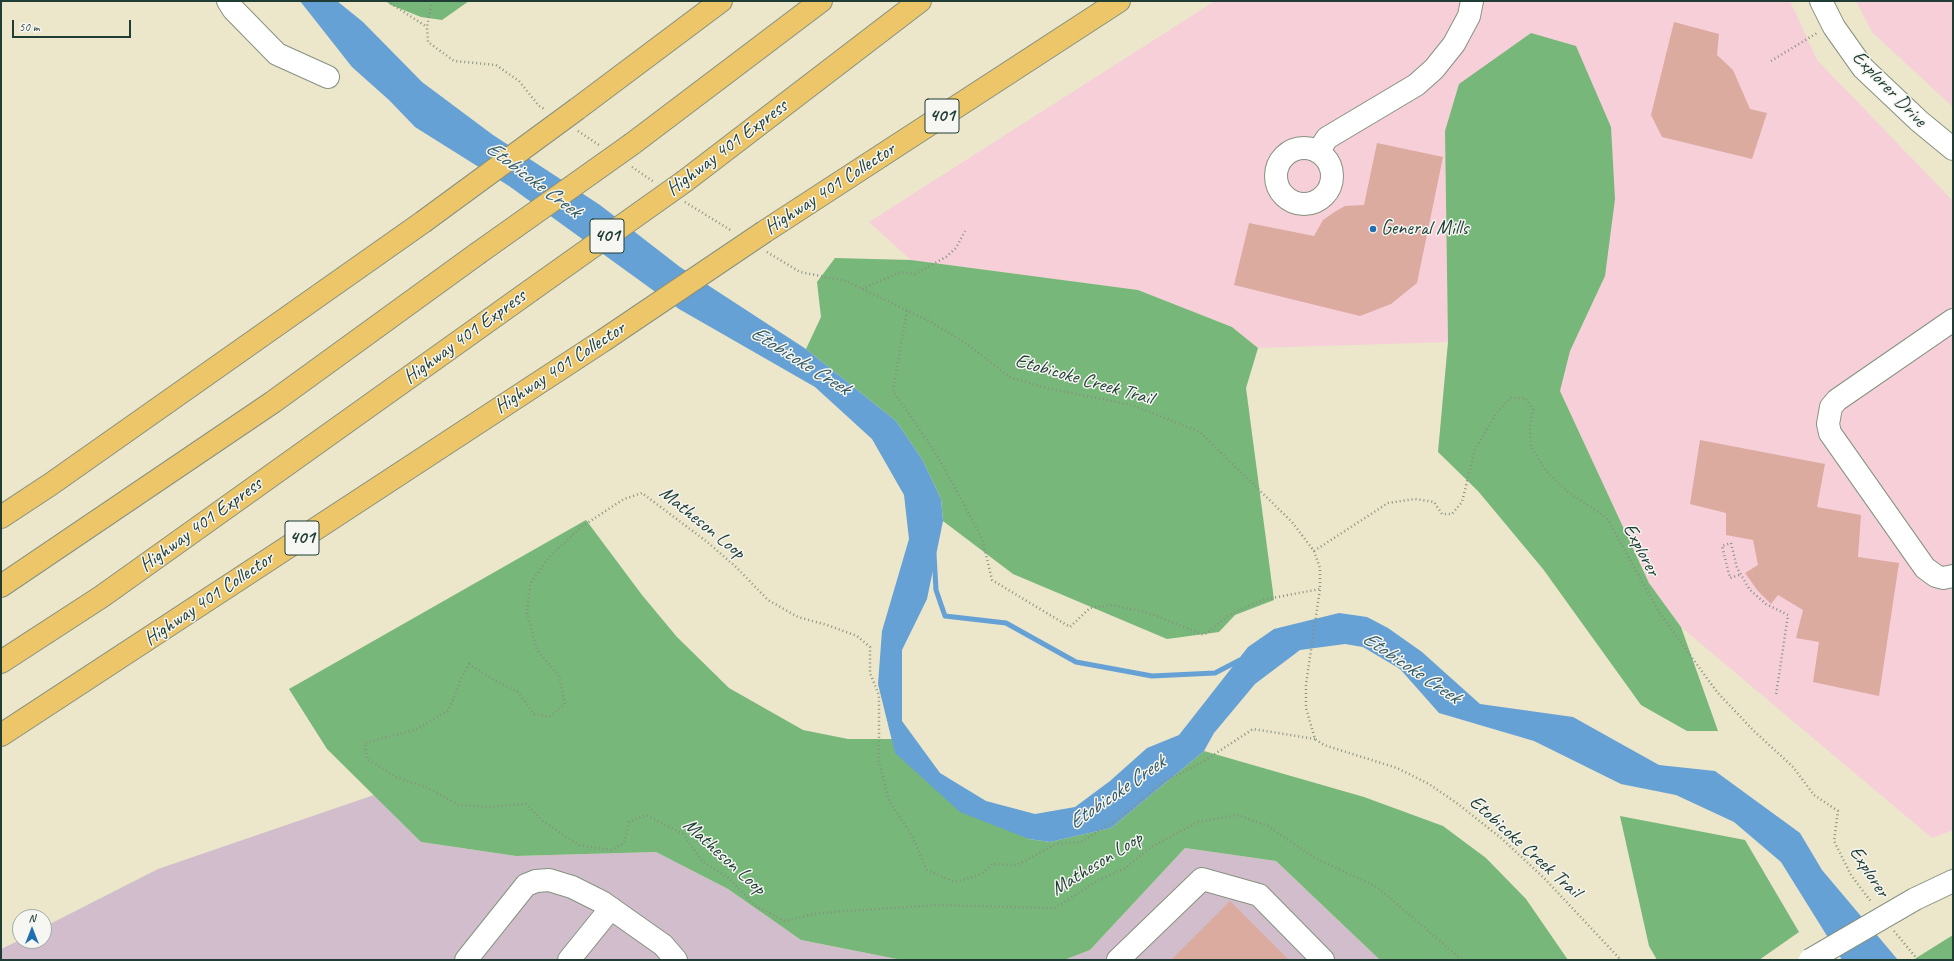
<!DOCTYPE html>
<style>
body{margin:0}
#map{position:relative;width:1954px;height:961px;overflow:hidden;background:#ece6cb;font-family:Caveat,sans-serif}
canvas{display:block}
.frame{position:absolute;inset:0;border:2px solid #1f3d34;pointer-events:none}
.north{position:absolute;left:12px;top:909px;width:40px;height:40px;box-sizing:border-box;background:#f6f6f2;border:1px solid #a0aca6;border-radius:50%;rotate:0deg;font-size:11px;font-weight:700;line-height:16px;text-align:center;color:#1f3d34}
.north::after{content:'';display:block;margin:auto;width:14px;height:18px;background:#1f6fb2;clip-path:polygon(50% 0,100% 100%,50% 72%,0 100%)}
.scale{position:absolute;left:12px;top:20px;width:119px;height:18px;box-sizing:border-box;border:2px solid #1f3d34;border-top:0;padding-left:5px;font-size:12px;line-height:14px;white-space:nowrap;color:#1f3d34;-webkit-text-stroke:3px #f6f6f2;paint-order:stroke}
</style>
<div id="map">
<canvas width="1954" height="961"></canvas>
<div class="frame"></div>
<div class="north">N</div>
<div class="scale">50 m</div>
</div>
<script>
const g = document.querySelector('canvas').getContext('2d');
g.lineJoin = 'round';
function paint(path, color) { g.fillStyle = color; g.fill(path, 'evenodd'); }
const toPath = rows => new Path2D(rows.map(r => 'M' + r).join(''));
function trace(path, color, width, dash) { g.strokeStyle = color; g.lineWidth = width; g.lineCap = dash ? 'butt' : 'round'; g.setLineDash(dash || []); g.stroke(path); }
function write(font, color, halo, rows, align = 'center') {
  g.font = font + ' Caveat,sans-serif'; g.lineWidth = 3; g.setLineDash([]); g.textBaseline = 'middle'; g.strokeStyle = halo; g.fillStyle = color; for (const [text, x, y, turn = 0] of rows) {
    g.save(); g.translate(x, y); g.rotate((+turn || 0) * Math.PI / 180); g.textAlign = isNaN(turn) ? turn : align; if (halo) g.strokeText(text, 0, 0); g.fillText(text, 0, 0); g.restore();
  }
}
paint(toPath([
 [1215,1,1790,1,1817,60,1953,201,1953,830,1932,838,1681,627,1649,583,1560,391,1570,351,1605,276,1445,131,1448,342,1258,348,1232,327,1138,290,911,260,869,222],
 [1856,1,1953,1,1953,107,1872,32]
]), '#f6cfd9');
paint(toPath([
 [374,795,421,842,516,856,656,852,728,889,801,940,902,960,1,960,1,949,20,940,20,941,44,941,44,927,158,869],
 [1185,848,1276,861,1380,960,1064,960,1090,950]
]), '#d1bdcb');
paint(toPath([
 [386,1,469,1,442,20,421,17,391,5],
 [1531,33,1576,46,1611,127,1615,199,1605,276,1570,351,1560,391,1649,583,1681,627,1718,731,1687,731,1641,705,1543,569,1478,491,1438,452,1448,342,1445,131,1459,84],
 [835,258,911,260,1138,290,1232,327,1258,348,1246,388,1274,600,1235,615,1219,632,1167,639,1013,574,943,521,941,499,922,459,896,421,806,349,821,317,817,282],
 [586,520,642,595,677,637,729,688,803,730,848,739,906,739,895,752,1029,839,1050,842,1111,828,1204,751,1364,797,1443,826,1486,858,1526,899,1568,960,1380,960,1276,861,1185,848,1090,950,1064,960,902,960,801,940,728,889,656,852,516,856,421,842,327,749,289,689],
 [1620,816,1745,840,1799,932,1759,960,1657,960,1649,946],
 [1953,935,1953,960,1913,960]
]), '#77b779');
paint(toPath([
 [300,1,337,1,363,22,422,82,493,135,600,205,680,267,806,349,896,421,922,459,941,499,943,521,927,599,902,650,902,721,940,773,986,801,1035,814,1075,807,1110,781,1147,748,1179,735,1248,647,1274,629,1339,613,1367,617,1388,628,1422,652,1480,704,1573,717,1659,765,1715,771,1800,833,1822,870,1898,960,1842,960,1781,862,1734,822,1676,795,1621,784,1534,741,1439,713,1400,669,1363,647,1345,644,1300,650,1255,684,1214,733,1204,751,1111,828,1050,842,1029,839,960,812,895,753,878,684,882,631,909,539,904,495,872,439,815,387,679,309,509,186,415,127,389,100,352,67]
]), '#65a1d5');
trace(toPath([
 [934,554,936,590,945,616,1006,623,1076,662,1152,676,1215,673,1240,660]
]), '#65a1d5', 5);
paint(toPath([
 [1674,22,1719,34,1717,55,1733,70,1750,109,1767,113,1752,159,1662,137,1651,115],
 [1377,143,1443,157,1417,283,1391,304,1360,316,1234,285,1249,223,1314,236,1323,220,1336,211,1345,206,1364,205],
 [1700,440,1825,464,1817,507,1861,515,1858,557,1899,563,1879,696,1813,682,1819,642,1796,638,1803,610,1778,595,1771,604,1758,591,1745,573,1758,565,1753,540,1726,535,1726,513,1690,504],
 [1230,901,1289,960,1171,960]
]), '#dcab9f');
const minor = toPath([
 [228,1,233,9,277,54,328,77],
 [1821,1,1834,27,1863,68,1919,121,1953,149],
 '1276 176a28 28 0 1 1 56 0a28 28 0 1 1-56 0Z',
 [1318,152,1327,138,1416,85,1434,69,1454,44,1469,16,1472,1],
 [1953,320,1837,400,1831,407,1828,424,1830,433,1925,568,1936,576,1943,578,1953,576],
 [1915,899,1953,881],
 [466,960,526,885,536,881,549,880,572,887,602,902,663,945,676,960],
 [569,960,611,908],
 [1118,960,1202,879,1259,895,1323,960]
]);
const highway = toPath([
 [577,109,721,1],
 [632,144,821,1],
 [685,181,920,1],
 [764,232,1119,1],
 [1,517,51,484,423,222],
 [1,586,273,402,477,254],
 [1,662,101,597,530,291],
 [1,735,604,340]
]);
trace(minor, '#869280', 24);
trace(highway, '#869280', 24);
trace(toPath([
 [387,1,427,27],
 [432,1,427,27,428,42,454,61,496,65,519,81,539,106,546,110],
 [1771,61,1817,33],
 [578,131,599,145],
 [632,167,654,182],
 [685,202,732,231],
 [767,252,800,272,846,281,929,321,967,344,1011,378,1051,389,1132,405,1200,432,1292,522,1314,551,1320,568,1320,589,1306,684,1306,708,1315,739,1324,745,1397,768,1429,784,1458,804,1501,838,1544,878,1621,960],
 [862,289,901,272,915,274,946,257,956,248,965,231],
 [907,311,893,391,937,455,982,538,992,580,1070,627,1090,608,1112,605,1149,613,1204,635,1229,615,1262,600,1320,589],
 [1314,551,1388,503,1415,499,1434,502,1442,514,1452,514,1462,502,1475,449,1496,414,1510,398,1525,398,1533,409,1530,429,1531,447,1547,472,1568,492,1607,518,1659,612,1717,692,1753,730,1793,767,1814,795,1838,811,1834,841,1851,875,1872,903],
 [1739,575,1730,578,1722,546,1731,543,1737,568,1750,590,1766,604,1788,615,1776,695],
 [1315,739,1253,729,1201,763,1163,782,1121,817,1081,842,1056,844,1017,865,992,864,982,874,955,882,927,870,911,834,889,801,879,761,879,695,870,673,870,647,857,636,827,625,798,617,768,600,736,567,706,541,642,493,624,499,581,527,549,557,530,584,527,613,537,650,559,676,565,704,549,717,534,714,518,692,496,681,469,664,460,681,449,710,417,729,365,743,367,759,396,777,428,788,459,805,486,807,526,804,544,822,579,845,611,850,624,843,629,822,646,815,683,834,702,861,730,879,754,905,785,921,819,913,937,905,1055,908,1098,880,1124,869,1151,847,1198,822,1238,815,1268,826,1313,857,1377,887,1462,960],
 [1894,931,1918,960]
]), '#869280', 2.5, [1, 3]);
trace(minor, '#fff', 22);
trace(highway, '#ecc669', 22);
const minorBridge = toPath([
 [1810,960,1915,899]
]);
const highwayBridge = toPath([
 [423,222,577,109],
 [477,254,632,144],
 [530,291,685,181],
 [604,340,764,232]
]);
trace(minorBridge, '#869280', 24, []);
trace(highwayBridge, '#869280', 24, []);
trace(minorBridge, '#fff', 22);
trace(highwayBridge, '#ecc669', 22);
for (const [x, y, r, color] of [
 [1373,229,4,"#1f6fb2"]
]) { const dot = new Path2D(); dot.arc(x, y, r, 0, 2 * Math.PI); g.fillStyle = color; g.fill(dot); trace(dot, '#f6f6f2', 1.5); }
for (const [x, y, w] of [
 [942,116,34],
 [607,236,34],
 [302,538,34]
]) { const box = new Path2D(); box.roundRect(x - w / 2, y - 17, w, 34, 3); g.fillStyle = '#f6f6f2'; g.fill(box); trace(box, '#1f3d34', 1); }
write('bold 19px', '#1f3d34', null, [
 ["401",942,116],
 ["401",607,236],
 ["401",302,538]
]);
write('20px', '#1f3d34', '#f6f6f2', [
 ["Explorer Drive",1889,89,46],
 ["Highway 401 Express",727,148,-37],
 ["Highway 401 Collector",830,189,-33],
 ["Highway 401 Express",465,337,-36],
 ["Highway 401 Collector",560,368,-33],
 ["Etobicoke Creek Trail",1084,380,16],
 ["Matheson Loop",702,523,39],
 ["Highway 401 Express",201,525,-36],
 ["Explorer",1641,550,62],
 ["Highway 401 Collector",209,599,-34],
 ["Etobicoke Creek Trail",1525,847,42],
 ["Matheson Loop",724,857,42],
 ["Matheson Loop",1097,864,-32],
 ["Explorer",1869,872,57]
]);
write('20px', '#1f3d34', '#f6f6f2', [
 ["General Mills",1381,229]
], 'left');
write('italic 21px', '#345b64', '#f6f6f2', [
 ["Etobicoke Creek",533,180,37],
 ["Etobicoke Creek",800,361,32],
 ["Etobicoke Creek",1411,668,34],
 ["Etobicoke Creek",1117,793,-35]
]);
</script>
